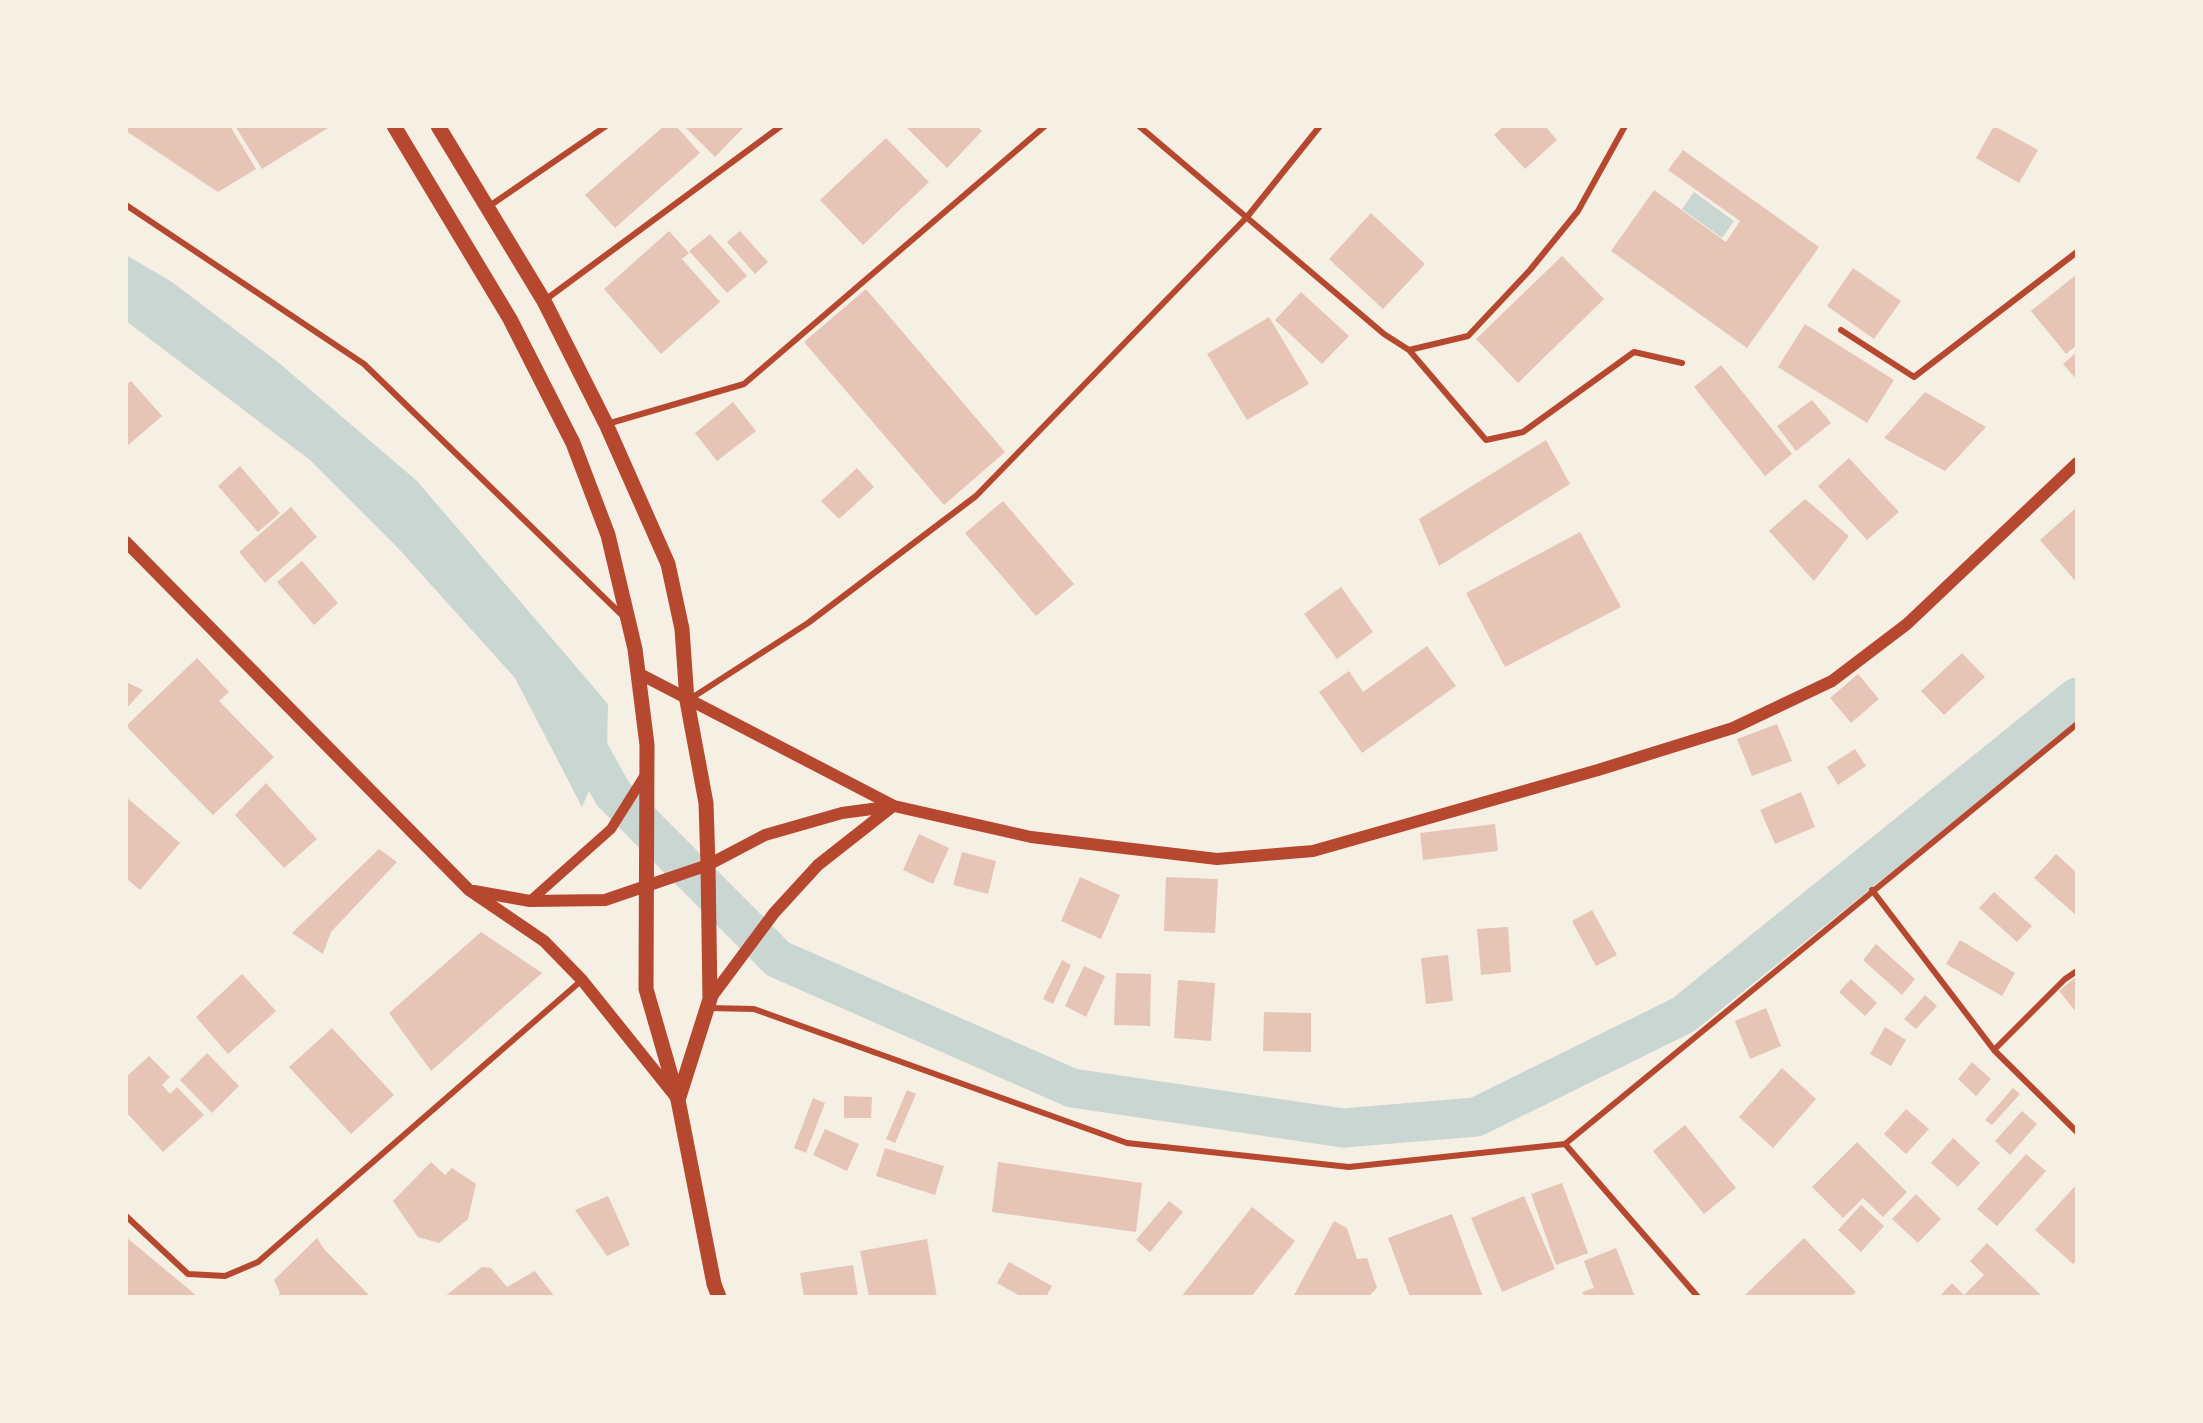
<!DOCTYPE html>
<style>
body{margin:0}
#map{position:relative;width:2203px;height:1423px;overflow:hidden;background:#f6efe4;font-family:"PT Sans Narrow",sans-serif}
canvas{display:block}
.frame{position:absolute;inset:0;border:128px solid #f6efe4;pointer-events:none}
</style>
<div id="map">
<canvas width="2203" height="1423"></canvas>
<div class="frame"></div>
</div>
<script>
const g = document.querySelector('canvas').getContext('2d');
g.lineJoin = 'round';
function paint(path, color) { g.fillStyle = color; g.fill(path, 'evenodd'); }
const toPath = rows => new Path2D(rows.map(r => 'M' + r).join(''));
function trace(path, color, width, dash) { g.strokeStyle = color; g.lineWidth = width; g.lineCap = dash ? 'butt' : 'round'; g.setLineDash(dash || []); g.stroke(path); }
paint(toPath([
 [1694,192,1734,221,1722,238,1682,209],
 [126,255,172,282,279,363,417,481,608,704,607,747,582,807,515,678,397,547,310,460,126,321]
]), '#c9d6d2');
trace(toPath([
 [573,722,613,794,778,959,1072,1088,1343,1128,1476,1117,1683,1015,2077,697]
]), '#c9d6d2', 39);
paint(toPath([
 [126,126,230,126,256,169,218,192,126,131],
 [235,126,331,126,262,169],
 [664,126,676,126,700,153,615,228,585,195],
 [684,126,745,126,715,157],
 [905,126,977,126,982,131,947,168],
 [1504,126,1545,126,1557,140,1525,169,1494,135],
 [1994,126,2038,150,2019,183,1976,158],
 [886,138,929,182,863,245,820,200],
 [1683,150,1819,247,1747,348,1611,251,1654,190,1726,242,1740,221,1668,170],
 [1371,213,1425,264,1383,309,1329,259],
 [669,231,689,253,682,259,720,302,661,354,604,289],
 [740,231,768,262,755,274,727,242],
 [710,234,747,276,727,293,689,251],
 [1562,256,1604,299,1518,383,1476,339],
 [1853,268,1901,301,1874,339,1827,306],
 [2077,274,2077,345,2066,354,2031,311],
 [866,289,1005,452,944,505,804,342],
 [1301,292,1349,336,1322,364,1275,320],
 [1269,317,1309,384,1247,420,1207,354],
 [1805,324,1894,380,1867,423,1778,367],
 [2077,352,2077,380,2063,364],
 [1721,365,1792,454,1765,476,1694,387],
 [131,381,162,416,126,447,126,385],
 [1925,392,1986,427,1945,471,1884,438],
 [1812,400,1831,423,1796,451,1777,426],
 [733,402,756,431,717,461,695,433],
 [1546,440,1570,484,1439,566,1419,519],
 [1849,458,1899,512,1867,540,1818,486],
 [240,466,280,513,258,532,218,486],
 [857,468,874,487,839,519,821,501],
 [1805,499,1849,536,1814,581,1769,531],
 [1003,501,1074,584,1036,616,965,533],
 [291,507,317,537,265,583,239,552],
 [2077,507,2077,583,2040,540],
 [1580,532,1621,607,1505,667,1466,593],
 [302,561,338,603,314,625,277,582],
 [1341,587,1373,632,1337,659,1304,614],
 [1427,646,1456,686,1362,753,1319,692,1349,671,1363,692],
 [1962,653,1985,677,1944,715,1921,691],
 [197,658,229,692,219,701,274,757,213,815,126,726],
 [1858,674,1879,699,1851,723,1830,698],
 [126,682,143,690,126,709],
 [1777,724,1792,761,1752,776,1737,739],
 [1855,749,1866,766,1838,785,1827,767],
 [266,783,317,839,284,868,235,815],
 [1801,792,1815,827,1775,844,1760,810],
 [126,797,180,843,140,890,126,878],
 [1495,824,1498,851,1423,860,1420,833],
 [919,834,949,848,933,884,903,870],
 [379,849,397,862,331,932,323,954,292,933],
 [962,852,996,861,988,894,953,885],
 [2056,854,2077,873,2077,916,2034,878],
 [1080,877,1120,895,1101,939,1061,921],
 [1166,877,1218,879,1215,933,1164,931],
 [1994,892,2032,926,2017,942,1979,908],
 [1592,910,1617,955,1596,966,1572,921],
 [1508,927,1511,972,1481,975,1477,929],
 [481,932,542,973,431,1071,389,1013],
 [1960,940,2015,973,2002,996,1946,964],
 [1876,944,1915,979,1902,995,1863,960],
 [1448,955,1453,1001,1426,1004,1421,958],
 [1062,960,1071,965,1053,1004,1043,999],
 [1084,966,1105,976,1086,1017,1065,1006],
 [1116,973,1151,974,1150,1026,1114,1025],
 [242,974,276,1011,228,1054,196,1017],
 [2077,976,2077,1013,2059,991],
 [1851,979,1877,1003,1865,1016,1839,992],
 [1178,980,1215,983,1211,1041,1174,1038],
 [1925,995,1937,1006,1916,1029,1904,1019],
 [1766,1008,1781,1046,1750,1059,1735,1021],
 [1264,1012,1311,1013,1311,1052,1263,1051],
 [1885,1027,1906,1040,1891,1066,1870,1054],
 [332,1028,394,1095,351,1134,289,1067],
 [207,1053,239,1086,212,1113,180,1080],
 [149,1056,170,1077,162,1085,170,1094,177,1087,204,1115,163,1152,126,1112,126,1077],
 [1972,1062,1991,1079,1976,1096,1958,1079],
 [1782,1068,1816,1099,1773,1148,1739,1117],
 [2013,1088,2020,1094,1992,1125,1985,1120],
 [907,1090,916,1094,895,1143,886,1139],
 [844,1096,872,1097,871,1118,844,1118],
 [813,1098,825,1103,806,1153,794,1148],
 [1906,1109,1929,1129,1906,1154,1884,1134],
 [2022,1111,2037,1124,2010,1155,1995,1141],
 [1685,1125,1736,1188,1704,1214,1653,1151],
 [825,1129,859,1144,847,1171,813,1155],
 [1953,1138,1980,1163,1958,1187,1931,1163],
 [1857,1142,1907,1192,1883,1217,1863,1198,1843,1218,1812,1187],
 [885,1148,944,1166,935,1195,876,1176],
 [2026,1154,2046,1171,1997,1226,1977,1209],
 [431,1162,445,1175,452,1168,476,1184,468,1219,439,1243,418,1237,393,1201],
 [998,1162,1142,1183,1136,1232,992,1212],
 [1562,1183,1588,1253,1556,1265,1531,1194],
 [2077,1184,2077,1260,2073,1264,2035,1230],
 [1916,1194,1941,1219,1918,1243,1892,1219],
 [608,1196,630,1245,607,1256,575,1210],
 [1524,1196,1555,1269,1502,1292,1471,1218],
 [1169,1201,1183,1212,1150,1252,1136,1240],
 [1861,1205,1884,1226,1861,1252,1838,1230],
 [1252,1207,1295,1241,1251,1297,1181,1297],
 [1452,1214,1483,1297,1410,1297,1388,1238],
 [1334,1221,1347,1228,1357,1259,1367,1258,1377,1288,1368,1297,1293,1297],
 [126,1237,197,1296,126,1297],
 [317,1238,324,1249,371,1297,276,1297,280,1293,274,1280],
 [1804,1238,1856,1292,1850,1297,1743,1297],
 [927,1239,937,1297,869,1297,860,1251],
 [1987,1243,2043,1297,1939,1297,1952,1283,1964,1295,1984,1275,1970,1261],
 [1616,1248,1635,1297,1585,1297,1582,1292,1594,1288,1584,1261],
 [1009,1262,1052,1286,1046,1297,1022,1297,997,1283],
 [853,1265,858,1297,804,1297,800,1273],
 [482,1267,491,1268,507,1287,535,1271,555,1297,444,1297]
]), '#e6c5b7');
trace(toPath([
 [1139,126,1384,334,1409,350,1486,440,1523,432,1634,352,1682,363],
 [126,205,364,364,625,618],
 [488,207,606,126],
 [545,300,781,126],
 [1841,330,1914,377,2077,252],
 [1409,350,1468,336,1530,270,1578,211,1625,126],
 [607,424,744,384,1045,126],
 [690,699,808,623,976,496,1247,217,1320,126],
 [1872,890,1994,1050,2077,1132],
 [709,1008,754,1009,1127,1143,1349,1167,1565,1144,2077,724],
 [1994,1050,2065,979,2077,971],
 [1565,1144,1698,1297],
 [126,1216,188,1274,225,1276,258,1262,582,980]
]), '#b5482f', 6);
trace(toPath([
 [530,901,611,829,645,775]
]), '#b5482f', 10);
trace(toPath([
 [126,542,469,890,544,941,582,980,675,1096],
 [638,673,894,806,1031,837,1217,859,1313,851,1598,770,1733,728,1832,681,1907,624,2077,463],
 [474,891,530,901,605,900,708,865,765,835,842,813,894,806],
 [710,999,774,913,818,865,893,806]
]), '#b5482f', 12);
trace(toPath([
 [394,126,510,319,573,443,608,535,635,649,647,745,646,989,678,1100,714,1284,719,1297],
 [438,126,544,301,606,424,668,564,682,629,687,701,706,803,708,865,710,999,678,1100]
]), '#b5482f', 15);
</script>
